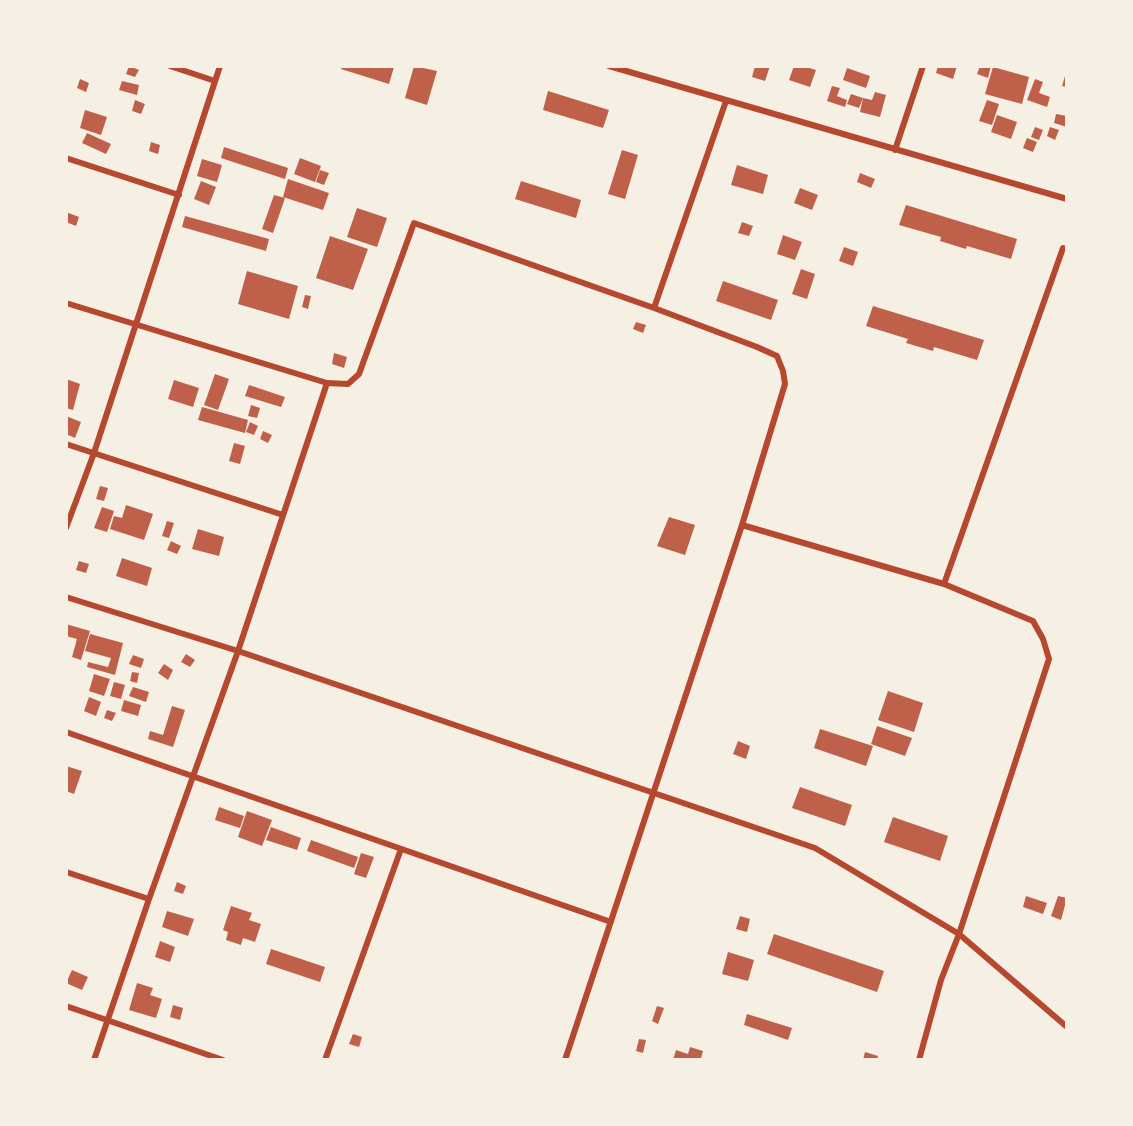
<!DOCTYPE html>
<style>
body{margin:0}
#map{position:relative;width:1133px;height:1126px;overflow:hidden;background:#f6efe4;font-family:Signika,sans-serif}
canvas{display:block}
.frame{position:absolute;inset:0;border:68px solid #f6efe4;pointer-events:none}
</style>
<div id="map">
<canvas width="1133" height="1126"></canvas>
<div class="frame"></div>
</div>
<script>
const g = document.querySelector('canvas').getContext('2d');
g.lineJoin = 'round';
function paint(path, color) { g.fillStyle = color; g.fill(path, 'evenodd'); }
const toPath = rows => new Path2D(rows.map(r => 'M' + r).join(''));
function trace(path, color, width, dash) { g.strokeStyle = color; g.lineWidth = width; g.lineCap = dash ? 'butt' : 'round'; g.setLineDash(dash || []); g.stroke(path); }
paint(toPath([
 [129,66,139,70,135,77,126,74],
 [342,66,391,66,394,67,389,84,341,69],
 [414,66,437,71,427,105,405,98],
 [755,66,770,66,765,81,752,77],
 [794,66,803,66,816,70,810,87,789,80],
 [938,66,957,66,953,79,936,73],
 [980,66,991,66,988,78,977,74],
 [993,67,1029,77,1022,104,985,94],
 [847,68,870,76,866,88,843,80],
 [1065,76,1067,77,1067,87,1062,86],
 [80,79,89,83,86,92,77,88],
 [1035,79,1043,82,1039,93,1050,97,1047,107,1027,100],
 [122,81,139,85,137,95,119,90],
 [832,86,840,88,837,96,847,100,845,107,827,101],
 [548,91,609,110,603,128,543,110],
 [875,92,886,95,880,117,860,112,863,98,872,100],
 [851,94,863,98,859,108,847,104],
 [135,100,145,104,141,114,132,111],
 [987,100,999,104,992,125,979,121],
 [85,110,107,117,101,135,80,128],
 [1056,114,1067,116,1067,127,1054,123],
 [997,115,1017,122,1011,139,991,132],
 [1035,127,1043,130,1039,140,1031,137],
 [1050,127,1059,130,1055,140,1047,136],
 [87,133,111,144,106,154,82,143],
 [1027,138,1037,142,1033,152,1023,148],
 [151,142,160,145,158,154,149,151],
 [224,147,288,168,285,179,221,158],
 [622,150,638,155,625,199,608,194],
 [300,158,321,166,315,182,294,174],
 [202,159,222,165,217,182,197,176],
 [737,165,768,175,763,194,731,185],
 [320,170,329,173,324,185,316,182],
 [860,173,875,179,871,188,857,182],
 [288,179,329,193,323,210,283,197],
 [201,181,216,187,209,205,194,199],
 [521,181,581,200,576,218,515,199],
 [800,188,818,195,812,210,794,203],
 [274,195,285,198,273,233,262,229],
 [906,205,1017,239,1011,259,967,246,966,249,940,241,941,237,899,225],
 [357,208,387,218,377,247,347,237],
 [66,212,79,217,76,226,66,222],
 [185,216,269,239,266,251,182,227],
 [742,222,753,226,749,236,738,233],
 [783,235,802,242,795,260,777,254],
 [330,236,368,249,353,290,316,278],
 [844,247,858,252,853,266,839,261],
 [801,269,815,274,807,299,792,294],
 [247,271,298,286,289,319,238,304],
 [723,281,778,300,771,320,716,301],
 [305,295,311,296,308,309,302,307],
 [873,306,984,340,977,360,934,347,933,351,906,343,908,339,866,326],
 [636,322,646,325,643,333,633,329],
 [334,353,347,357,344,368,332,364],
 [215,374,229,379,218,410,204,405],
 [66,379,80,384,73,410,66,408],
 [174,380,199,388,193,407,168,399],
 [249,385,285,397,281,407,245,396],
 [251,405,260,408,257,418,248,416],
 [202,407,248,420,245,433,198,420],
 [66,416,81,422,75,438,66,434],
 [250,422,258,426,254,435,246,432],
 [263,431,272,435,268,443,260,439],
 [234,443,245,446,240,464,229,461],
 [100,486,108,488,104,501,96,499],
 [126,505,153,514,144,540,110,529,114,516,122,518],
 [102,507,114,511,107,532,94,528],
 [669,517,695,525,685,555,657,546],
 [167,521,174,523,169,538,162,536],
 [198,529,224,537,219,556,192,549],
 [171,541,181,546,177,554,167,550],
 [122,558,152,568,147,586,116,576],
 [79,561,89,564,86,573,76,570],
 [66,624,90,631,81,660,72,657,77,639,66,636],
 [90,634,123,643,115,675,87,667,88,662,108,667,111,658,85,651],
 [186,654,195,660,190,667,181,662],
 [133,655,144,659,141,668,129,664],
 [164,664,173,670,168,680,158,673],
 [132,672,139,673,137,683,130,681],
 [94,674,110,679,104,696,89,691],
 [114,682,125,685,121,699,110,696],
 [133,687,149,692,146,702,129,696],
 [888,691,923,703,914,732,878,720],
 [89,697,101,702,96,716,84,711],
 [124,700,141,705,138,716,121,711],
 [172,706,185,710,173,747,148,739,150,731,163,735],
 [107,710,116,713,112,721,104,718],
 [877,726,912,738,905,756,871,744],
 [820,729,873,746,866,766,814,748],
 [738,741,750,746,746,759,733,754],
 [66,766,82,771,74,794,66,791],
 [800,787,852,805,845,826,792,808],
 [219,807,244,816,240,828,215,820],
 [247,811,272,820,262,846,238,837],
 [893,817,948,836,940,861,884,842],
 [271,827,301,838,297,850,266,840],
 [311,840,358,857,354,868,307,851],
 [361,853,374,857,366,878,354,874],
 [177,882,186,886,183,894,174,891],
 [1026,896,1047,903,1043,914,1023,907],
 [1058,896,1067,898,1061,920,1051,916],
 [231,906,252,913,249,920,261,924,255,942,243,938,241,945,226,940,228,932,223,930],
 [167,911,194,919,188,936,162,927],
 [740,916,750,919,747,932,736,929],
 [774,934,884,971,877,992,767,954],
 [160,941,175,947,170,962,155,957],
 [271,949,325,967,320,982,266,964],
 [728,952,754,960,748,981,722,974],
 [72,970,88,977,82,990,66,983],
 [137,983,153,988,150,995,162,999,156,1018,129,1010],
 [173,1005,183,1008,180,1020,170,1017],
 [657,1006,664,1008,658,1024,652,1021],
 [747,1014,792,1028,788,1040,744,1025],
 [353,1034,362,1037,359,1047,349,1044],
 [639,1039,646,1040,643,1053,636,1051],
 [690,1047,703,1051,701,1058,707,1060,673,1060,676,1050,688,1054],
 [865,1052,878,1056,877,1060,863,1060]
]), '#bf614a');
trace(toPath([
 [170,66,215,81],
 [609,66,1067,199],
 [895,150,923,66],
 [66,158,179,195],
 [66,303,327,383,238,651,149,899,94,1060],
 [654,308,726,101],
 [327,383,348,384,359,374,414,223,654,308,757,347,777,356,783,371,785,384,742,525,565,1060],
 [66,444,283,515],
 [742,525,944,584],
 [66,528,94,453,220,66],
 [66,597,238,651,815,848,959,934,1067,1027],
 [66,732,611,922],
 [66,872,149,899],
 [66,1006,223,1060],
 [325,1060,401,849],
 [919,1060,941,980,959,934,1049,659,1043,639,1033,621,944,584,1063,248]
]), '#b5482f', 6);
</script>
